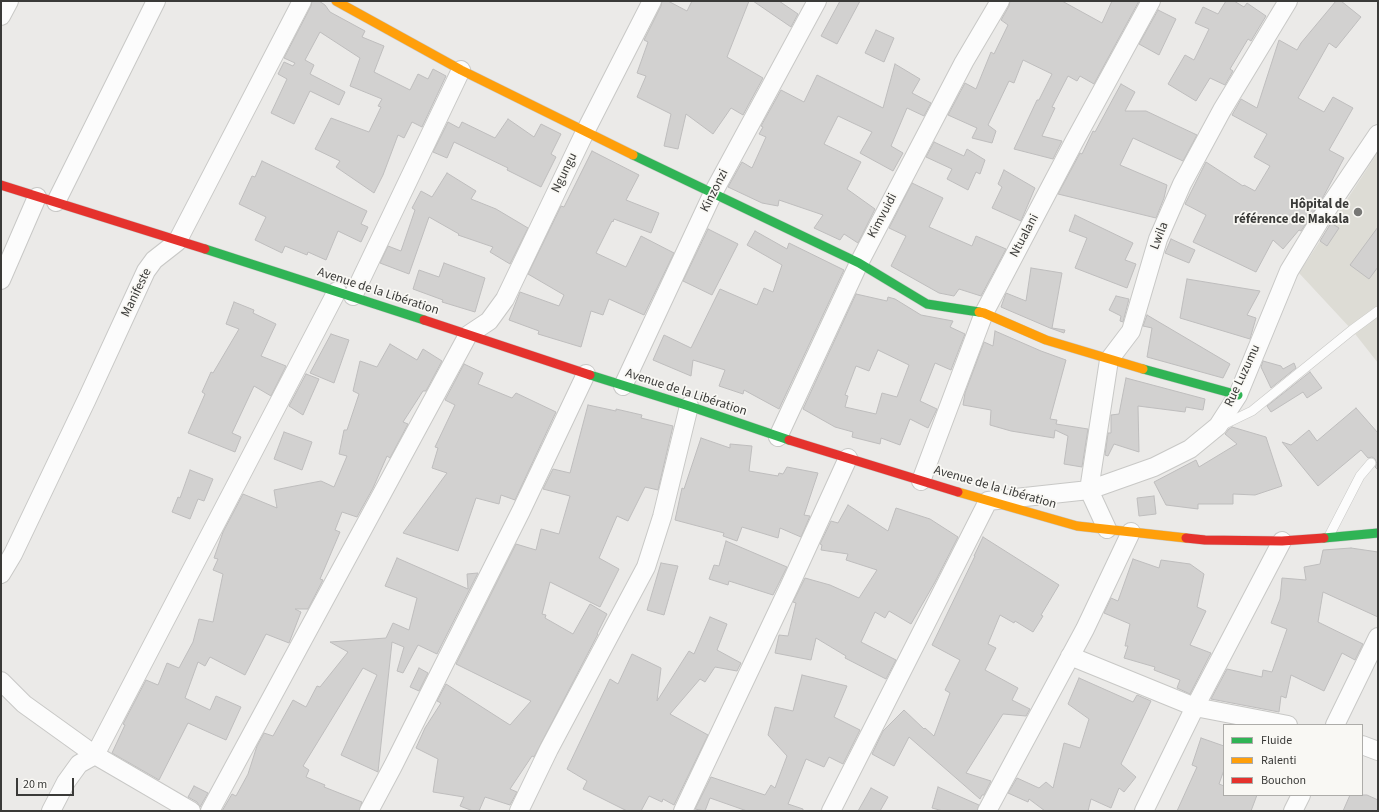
<!DOCTYPE html>
<meta charset="utf-8">
<style>
body{margin:0}
#map{position:relative;width:1379px;height:812px;overflow:hidden;background:#ebeae8;font-family:"Source Sans 3",sans-serif}
canvas{display:block}
.frame{position:absolute;inset:0;border:2px solid #3a3a38;pointer-events:none}
.legend{position:absolute;left:1223px;top:724px;width:140px;height:72px;box-sizing:border-box;background:#f9f8f4;border:1px solid #adaca9;margin:0;padding:5px 7px;list-style:none;font-size:12px;color:#3a3a38}
.legend li{display:flex;align-items:center;gap:8px;height:20px}
.legend b{width:20px;border:1px solid #adaca9}
.scale{position:absolute;left:16px;top:778px;width:58px;height:18px;box-sizing:border-box;border:2px solid #3a3a38;border-top:0;padding-left:5px;font-size:12px;line-height:14px;white-space:nowrap;color:#3a3a38;-webkit-text-stroke:3px #f9f8f4;paint-order:stroke}
</style>
<div id="map">
<canvas width="1379" height="812"></canvas>
<div class="frame"></div>
<ul class="legend">
<li><b style="height:5px;background:#30b455"></b>Fluide</li>
<li><b style="height:5px;background:#ff9f0a"></b>Ralenti</li>
<li><b style="height:5px;background:#e5322d"></b>Bouchon</li>
</ul>
<div class="scale">20 m</div>
</div>
<script>
const g = document.querySelector('canvas').getContext('2d');
g.lineJoin = 'round';
function paint(path, color) { g.fillStyle = color; g.fill(path, 'evenodd'); }
const toPath = rows => new Path2D(rows.map(r => 'M' + r).join(''));
function trace(path, color, width, dash) { g.strokeStyle = color; g.lineWidth = width; g.lineCap = dash ? 'butt' : 'round'; g.setLineDash(dash || []); g.stroke(path); }
function write(font, color, halo, rows, align = 'center') {
  g.font = font + ' "Source Sans 3",sans-serif'; g.lineWidth = 3.5; g.setLineDash([]); g.textBaseline = 'middle'; g.strokeStyle = halo; g.fillStyle = color; for (const [text, x, y, turn = 0] of rows) {
    g.save(); g.translate(x, y); g.rotate((+turn || 0) * Math.PI / 180); g.textAlign = isNaN(turn) ? turn : align; if (halo) g.strokeText(text, 0, 0); g.fillText(text, 0, 0); g.restore();
  }
}
paint(toPath([
 [1378,152,1378,363,1352,330,1299,273]
]), '#dddcd5');
const building = toPath([
 [312,1,319,1,325,5,330,12,365,31,362,37,384,46,374,72,410,90,418,74,428,79,433,69,446,76,422,127,412,122,404,138,398,135,383,175,374,193,336,167,340,161,315,149,331,118,369,132,381,107,378,106,382,99,350,86,360,58,320,32,305,60,314,65,310,74,345,92,339,105,310,91,294,124,271,113,287,79,278,74,284,62,293,66,295,63,284,58,311,6,312,1],
 [662,1,668,1,687,11,692,1,749,1,727,57,763,78,743,115,731,108,713,134,686,114,678,149,664,146,671,114,637,97,646,76,637,73,648,42,644,40,661,6,662,1],
 [753,1,779,1,798,14,791,27,753,1],
 [840,1,860,1,837,44,821,36,840,1],
 [1010,1,1062,1,1102,23,1112,1,1139,1,1094,84,1080,76,1077,81,1068,76,1052,107,1055,108,1042,136,1062,141,1053,159,1014,149,1037,100,1039,100,1052,74,1023,60,1014,83,1009,81,988,125,996,131,992,143,972,138,977,128,948,115,965,83,976,89,991,52,994,54,1008,25,1001,20,1009,6,1010,1],
 [1226,1,1234,1,1244,7,1247,3,1266,16,1251,41,1248,39,1230,69,1233,71,1225,85,1210,78,1196,101,1168,84,1185,55,1194,60,1209,29,1195,23,1203,7,1218,14,1226,1],
 [1336,1,1341,1,1361,17,1336,48,1329,43,1298,98,1324,112,1333,97,1353,108,1329,150,1344,158,1322,199,1301,231,1299,230,1283,249,1273,240,1256,272,1193,242,1206,215,1185,204,1206,162,1243,186,1244,185,1255,191,1270,166,1254,157,1267,134,1232,115,1241,99,1257,108,1279,40,1297,50,1301,43,1336,1],
 [1158,10,1176,19,1159,55,1139,44,1158,10],
 [876,30,894,38,884,62,865,53,876,30],
 [895,64,920,79,912,93,931,103,924,116,907,108,891,146,903,153,893,171,860,153,872,132,838,116,824,144,861,162,847,189,875,209,858,243,844,234,840,240,814,228,823,215,779,200,778,206,762,203,728,187,742,162,752,168,766,137,759,134,763,127,761,126,781,90,804,102,817,75,883,108,895,64],
 [1121,84,1135,92,1125,111,1146,111,1197,135,1183,161,1133,138,1120,165,1167,185,1164,198,1156,218,1058,194,1080,153,1082,154,1093,131,1095,132,1121,84],
 [508,119,534,137,541,124,561,134,551,154,556,157,541,187,507,170,508,168,454,142,447,158,433,152,448,122,459,128,462,122,495,138,508,119],
 [934,142,964,156,967,149,985,160,980,174,976,172,968,190,947,179,952,169,926,157,934,142],
 [592,151,639,175,626,200,659,213,651,233,614,219,613,222,612,221,596,253,626,267,641,236,674,253,644,315,609,299,603,315,591,311,581,347,538,334,539,331,509,320,520,292,559,306,564,295,528,274,561,206,564,207,592,151],
 [262,161,367,211,361,224,368,227,361,242,338,231,326,260,308,252,307,255,285,246,282,253,255,240,266,217,239,204,252,176,255,177,262,161],
 [1004,170,1035,188,1021,221,992,208,1002,187,998,184,1004,170],
 [447,173,476,191,471,199,496,209,528,228,510,264,490,252,493,247,458,235,459,234,429,217,409,274,380,263,388,246,401,251,415,210,412,208,421,191,432,197,447,173],
 [912,183,943,198,929,227,972,246,976,236,1006,249,981,296,959,289,954,296,939,293,891,266,906,236,889,228,912,183],
 [1075,215,1133,243,1125,260,1136,264,1127,288,1075,268,1087,238,1069,231,1075,215],
 [1331,223,1339,228,1327,246,1320,241,1331,223],
 [1378,227,1378,267,1369,279,1350,265,1378,227],
 [708,229,738,244,712,295,683,281,708,229],
 [755,231,787,249,789,243,844,270,779,409,744,390,743,394,719,386,725,370,693,360,691,376,653,360,664,335,691,348,720,289,757,305,764,288,773,292,782,265,747,245,755,231],
 [1171,239,1195,250,1189,263,1165,253,1171,239],
 [444,263,485,278,475,312,442,302,443,300,413,289,419,270,439,277,444,263],
 [1031,268,1062,273,1052,328,1065,330,1064,333,1050,328,1001,307,1006,293,1026,301,1031,268],
 [1187,279,1260,291,1247,315,1256,318,1250,339,1180,318,1187,279],
 [856,294,887,301,888,297,895,299,921,315,953,321,950,327,965,334,951,370,935,363,920,401,937,409,928,428,910,419,900,445,881,438,880,444,852,437,853,432,835,427,803,409,856,294],
 [878,350,909,365,897,397,882,393,876,414,845,407,848,396,845,395,856,366,869,371,878,350],
 [1116,296,1129,299,1123,322,1120,321,1121,316,1109,310,1116,296],
 [234,302,254,310,253,313,276,324,261,356,286,366,271,396,254,386,232,433,241,437,235,452,188,433,205,394,202,392,211,372,213,373,239,329,226,324,234,302],
 [1147,315,1230,364,1223,378,1147,357,1152,328,1143,326,1147,315],
 [995,331,1041,351,1066,360,1050,419,1057,420,1056,424,1088,429,1082,467,1064,464,1068,436,1055,430,1054,438,1011,431,990,425,991,410,963,405,965,393,984,342,993,346,995,331],
 [331,334,349,340,334,383,310,373,331,334],
 [390,344,417,360,423,349,442,361,426,391,423,391,403,422,408,424,390,458,387,456,373,488,357,517,342,512,335,530,340,532,320,579,323,580,308,609,295,609,301,612,289,643,266,634,245,675,210,657,205,666,198,662,185,698,210,710,216,696,241,707,226,740,188,723,159,780,112,753,125,725,123,724,146,680,158,685,167,663,179,668,193,642,199,619,213,622,223,574,213,570,218,559,214,558,223,532,243,494,277,508,274,490,321,481,334,487,347,456,339,454,344,430,347,430,359,394,353,391,360,361,377,367,390,344],
 [1263,361,1281,366,1283,369,1294,363,1296,368,1271,388,1261,367,1263,361],
 [464,364,483,373,478,384,512,398,516,393,556,412,515,500,501,495,499,504,476,498,458,551,403,533,447,473,432,468,438,448,435,447,455,405,445,400,464,364],
 [1310,372,1322,388,1307,398,1303,392,1271,412,1267,406,1310,372],
 [306,374,319,379,303,415,289,406,306,374],
 [1126,378,1205,399,1203,410,1186,407,1185,412,1138,406,1139,452,1114,444,1108,456,1105,455,1108,433,1111,433,1111,415,1119,414,1126,378],
 [588,405,616,411,616,409,642,415,641,418,673,426,658,490,645,487,628,521,617,516,599,558,619,569,600,607,550,582,542,614,546,615,545,618,573,634,590,604,607,614,597,634,598,634,534,757,532,756,510,789,517,792,510,805,485,797,479,811,473,811,460,806,464,797,433,792,438,759,416,748,425,728,441,703,437,701,446,684,510,725,531,701,456,664,516,544,536,550,541,529,559,534,570,496,543,489,553,469,570,473,588,405],
 [1356,408,1378,433,1378,470,1375,467,1377,464,1375,459,1372,457,1368,458,1361,450,1318,486,1282,442,1291,445,1309,430,1317,441,1356,408],
 [1232,427,1266,437,1282,486,1255,495,1233,494,1233,504,1198,504,1198,509,1166,505,1154,482,1196,460,1199,467,1237,444,1225,434,1229,429,1232,427],
 [284,432,312,442,302,470,274,459,284,432],
 [701,438,730,448,730,444,752,446,749,471,778,476,779,473,783,474,787,467,818,473,804,515,810,516,801,537,780,528,778,538,742,527,737,541,723,536,724,533,675,520,682,488,684,489,701,438],
 [190,470,213,479,204,501,198,499,190,519,172,512,178,497,180,498,190,470],
 [1154,496,1156,514,1139,516,1137,498,1154,496],
 [848,505,888,531,896,508,930,519,958,537,935,582,911,624,889,611,885,618,875,612,861,642,896,660,886,679,845,658,846,656,816,638,811,660,775,653,779,635,788,636,796,603,793,602,805,578,830,585,859,598,877,570,846,560,848,554,821,550,822,545,820,544,831,521,838,523,848,505],
 [983,537,1059,585,1041,615,1043,616,1033,632,1015,621,1014,623,1000,615,988,644,996,648,985,670,1018,688,1012,700,1030,709,1026,716,1003,714,966,773,991,781,984,795,982,795,980,799,909,737,894,766,872,754,883,731,904,710,924,729,925,728,934,736,950,693,945,690,960,660,932,645,975,556,974,556,983,537],
 [726,541,787,567,773,595,729,581,728,585,709,579,714,565,719,566,726,541],
 [1351,548,1378,552,1378,617,1323,592,1318,622,1363,644,1355,660,1342,653,1324,691,1291,675,1286,698,1281,696,1279,712,1211,699,1227,669,1262,677,1263,670,1272,672,1287,629,1271,623,1280,599,1282,578,1306,580,1304,567,1320,564,1323,550,1351,548],
 [397,558,468,589,467,574,478,573,437,654,418,645,403,673,397,671,404,647,392,642,378,772,341,755,377,675,363,668,303,766,309,770,306,777,325,785,324,787,362,802,359,811,222,811,232,794,236,796,248,774,257,746,264,733,273,736,293,700,306,707,317,686,320,687,348,652,330,642,386,638,393,623,409,630,417,598,385,586,397,558],
 [1133,559,1159,568,1161,560,1190,564,1204,574,1197,607,1206,611,1190,645,1211,653,1190,694,1177,688,1180,680,1154,670,1155,667,1124,658,1128,646,1125,646,1130,624,1104,613,1111,598,1118,601,1133,559],
 [661,563,678,566,664,615,647,610,661,563],
 [710,617,727,624,717,650,741,663,737,671,715,667,705,682,700,679,670,714,708,735,674,805,663,799,662,802,649,796,641,811,627,811,583,789,587,781,567,769,610,679,618,684,632,654,661,668,657,701,689,651,694,654,710,617],
 [419,668,428,673,419,691,410,687,419,668],
 [802,675,847,686,834,717,860,730,843,764,829,757,824,767,806,759,788,804,803,809,803,811,747,811,710,798,705,811,695,809,711,777,765,795,771,785,775,788,787,756,768,735,775,707,793,711,802,675],
 [1079,678,1133,702,1137,695,1151,701,1121,764,1136,777,1124,792,1119,788,1111,808,1091,799,1088,811,1045,811,1029,799,1028,802,1008,793,1017,778,1039,788,1046,782,1053,788,1064,743,1080,748,1089,719,1068,704,1079,678],
 [1201,738,1224,746,1224,770,1219,784,1224,786,1224,795,1257,795,1251,811,1177,811,1197,767,1192,765,1201,738],
 [194,786,208,793,200,807,197,802,188,797,194,786],
 [938,787,979,805,977,811,943,811,932,808,938,787],
 [871,788,888,797,880,811,858,811,871,788],
 [1350,795,1367,795,1378,800,1378,811,1343,811,1350,795]
]);
paint(building, '#d2d1d0');
trace(building, '#bebdbd', 1);
const lane = toPath([
 [1223,425,1252,411,1352,330,1378,311],
 [1329,536,1360,476,1371,463]
]);
const street = toPath([
 [1,16,9,1],
 [56,202,156,1],
 [1,280,37,197],
 [353,296,461,70],
 [623,386,713,193,817,1],
 [778,437,859,263,964,62,1000,1],
 [921,481,984,313,1074,142,1151,1],
 [1107,529,1089,490,1109,360,1131,331,1158,239,1182,184,1222,110,1288,1],
 [1,574,13,554,87,399,146,271,154,260,177,242,302,1],
 [1070,656,1195,707,1288,725],
 [1,681,24,704,95,755,191,811],
 [1335,725,1378,637],
 [1362,745,1378,751],
 [51,811,66,782,79,764,95,755,337,291],
 [210,811,468,335,489,321,505,299,585,132,652,1],
 [369,811,393,766,521,511,586,374],
 [519,811,549,749,646,567,662,517,689,406],
 [683,811,790,585,848,458],
 [831,811,988,501,1089,490,1154,467,1190,449,1218,426,1238,395,1289,271,1320,220,1378,134],
 [987,811,1085,629,1131,532],
 [1144,811,1195,707,1282,541],
 [1293,811,1301,795]
]);
const fast = toPath([
 [633,155,859,263,927,304,979,312],
 [205,249,424,320],
 [1143,369,1238,395],
 [590,375,689,406,789,440],
 [1324,538,1378,533]
]);
const slow = toPath([
 [336,1,461,70,633,155],
 [979,312,984,313,1046,340,1143,369],
 [958,492,1077,526,1186,538]
]);
const jam = toPath([
 [1,185,205,249],
 [424,320,590,375],
 [789,440,958,492],
 [1186,538,1205,540,1282,541,1324,538]
]);
trace(lane, '#c8c8c6', 10);
trace(street, '#c8c8c6', 20);
trace(fast, '#c8c8c6', 10);
trace(slow, '#c8c8c6', 10);
trace(jam, '#c8c8c6', 10);
trace(lane, '#fcfcfc', 9);
trace(street, '#fcfcfc', 18);
trace(fast, '#30b455', 9);
trace(slow, '#ff9f0a', 9);
trace(jam, '#e5322d', 9);
for (const [x, y, r, color] of [
 [1358,212,5,"#787876"]
]) { const dot = new Path2D(); dot.arc(x, y, r, 0, 2 * Math.PI); g.fillStyle = color; g.fill(dot); trace(dot, '#f9f8f4', 1.5); }
write('13px', '#3a3a38', '#f9f8f4', [
 ["Ngungu",565,173,-64],
 ["Kinzonzi",715,191,-63],
 ["Kimvuidi",883,216,-62],
 ["Ntualani",1025,236,-62],
 ["Lwila",1160,236,-69],
 ["Avenue de la Libération",378,292,18],
 ["Manifeste",137,293,-64],
 ["Rue Luzumu",1243,376,-65],
 ["Avenue de la Libération",686,393,18],
 ["Avenue de la Libération",995,488,16]
]);
write('bold 13px', '#3a3a38', '#f9f8f4', [
 ["Hôpital de",1349,205],
 ["référence de Makala",1349,220]
], 'right');
</script>
